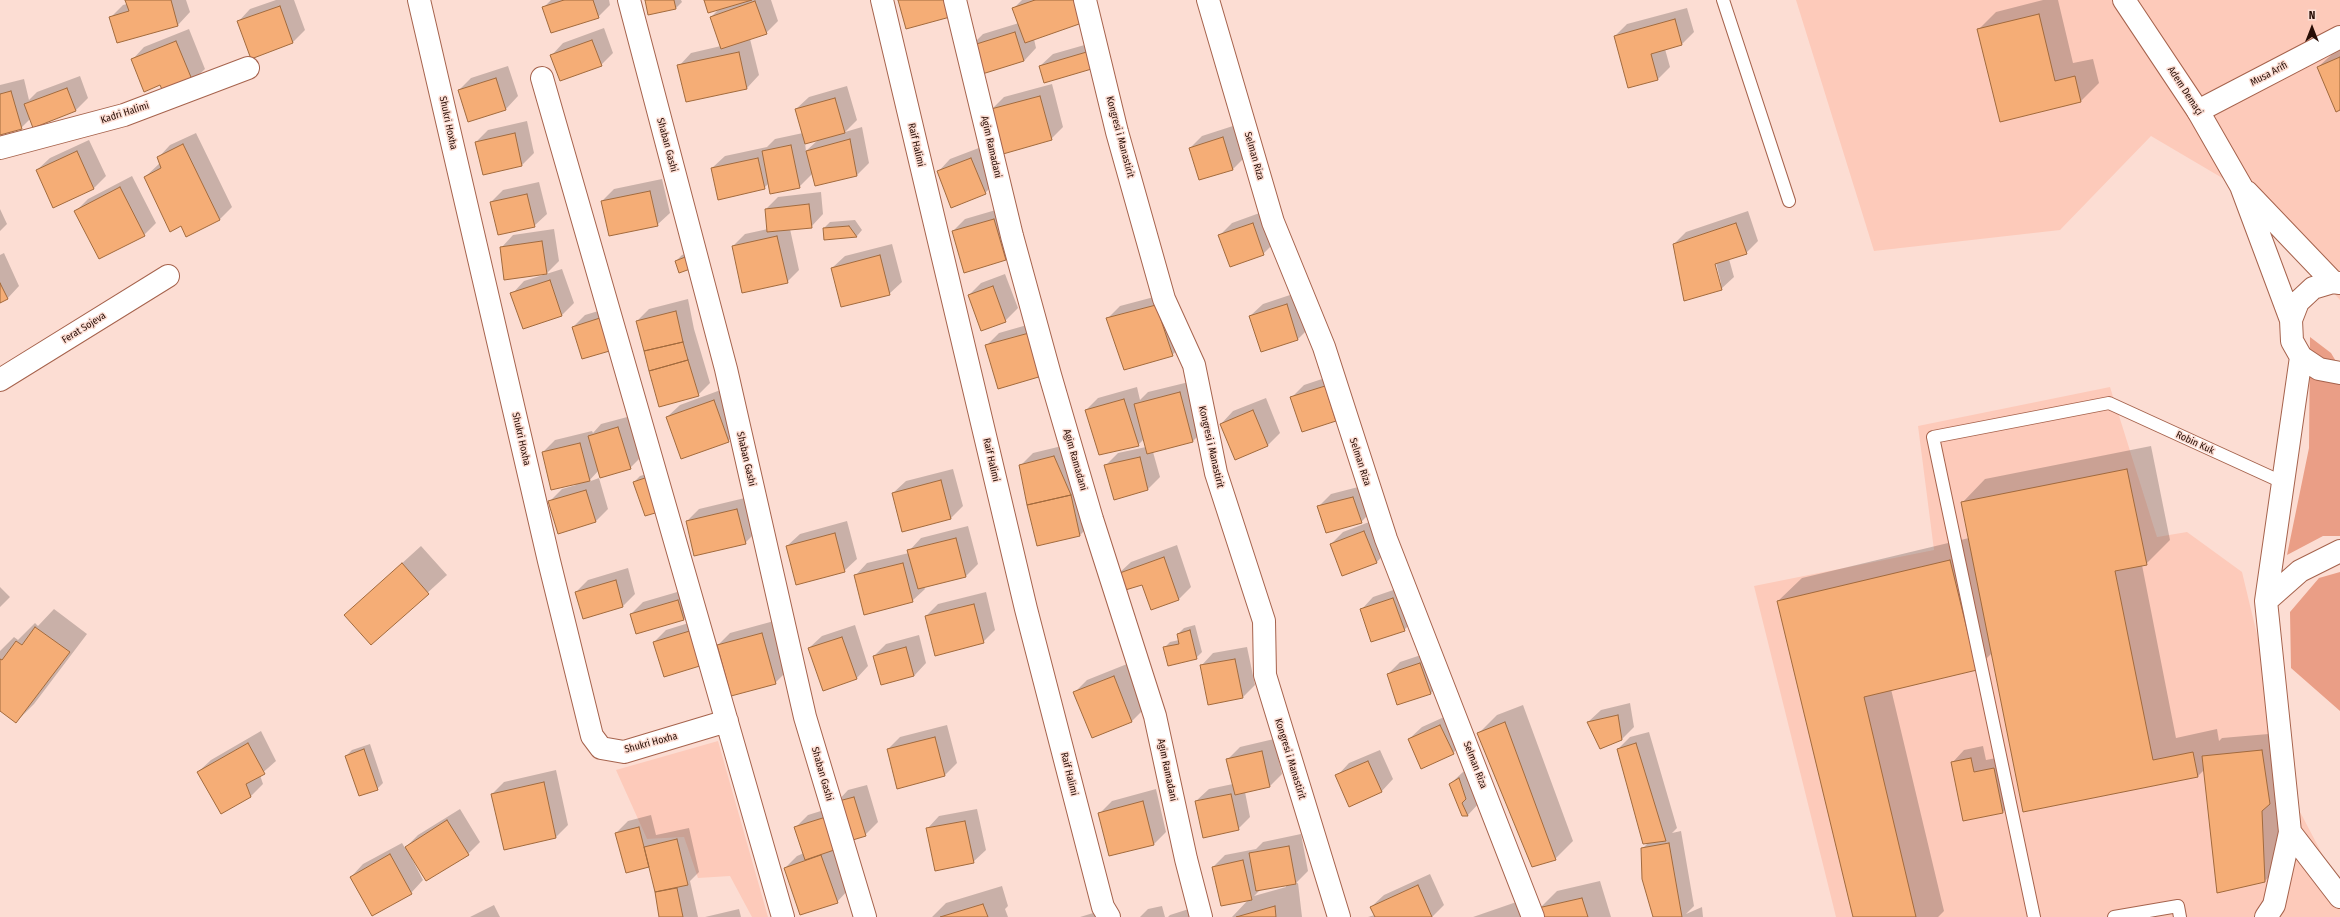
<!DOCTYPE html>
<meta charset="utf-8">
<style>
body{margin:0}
#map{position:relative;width:2340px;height:917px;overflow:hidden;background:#fcddd3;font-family:"Fira Sans Condensed",sans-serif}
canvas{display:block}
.north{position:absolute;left:2292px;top:8px;width:40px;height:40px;-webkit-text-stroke:3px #fcddd3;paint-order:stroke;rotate:0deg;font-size:11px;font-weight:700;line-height:16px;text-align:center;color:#270d05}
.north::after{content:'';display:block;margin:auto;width:14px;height:18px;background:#270d05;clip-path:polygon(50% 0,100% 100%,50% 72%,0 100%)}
</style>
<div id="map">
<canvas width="2340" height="917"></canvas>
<div class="north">N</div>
</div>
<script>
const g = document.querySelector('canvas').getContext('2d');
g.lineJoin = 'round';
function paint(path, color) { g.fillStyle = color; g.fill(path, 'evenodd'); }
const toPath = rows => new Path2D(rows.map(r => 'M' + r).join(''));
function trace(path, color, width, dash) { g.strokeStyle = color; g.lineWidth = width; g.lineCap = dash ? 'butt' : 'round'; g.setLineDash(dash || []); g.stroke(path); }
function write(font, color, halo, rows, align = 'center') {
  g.font = font + ' "Fira Sans Condensed",sans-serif'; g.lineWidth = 3; g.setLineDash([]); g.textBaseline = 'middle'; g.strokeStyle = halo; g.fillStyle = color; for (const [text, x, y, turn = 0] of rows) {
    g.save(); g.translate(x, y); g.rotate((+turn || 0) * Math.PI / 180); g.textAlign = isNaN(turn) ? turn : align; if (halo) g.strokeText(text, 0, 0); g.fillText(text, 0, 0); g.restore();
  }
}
paint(toPath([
 [1796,0,2340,0,2340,300,2241,189,2151,136,2060,230,1874,251],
 [2110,387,2157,537,2187,532,2242,572,2299,810,2340,888,2340,917,1836,917,1754,586,1934,550,1918,426],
 [718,741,768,917,752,917,730,876,698,878,684,837,647,839,616,770]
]), '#fdcaba');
paint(toPath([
 [2310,337,2331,353,2340,368,2340,536,2323,536,2287,555,2309,448],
 [2340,572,2340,711,2291,668,2290,612,2319,578]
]), '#ea9e86');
paint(toPath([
 [126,0,186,0,190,12,178,25,111,17,123,5,127,4],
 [276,0,294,0,305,30,292,43,238,22,250,9],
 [551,0,609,0,610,5,598,17,544,7],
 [646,0,681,0,682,2,676,8],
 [706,0,771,0,778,21,766,33,750,39,759,75,747,88,679,66,691,53,721,46,711,17,719,9],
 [1022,0,1090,0,1034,39,1036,48,1024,61,980,74,971,46,983,34,1019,23,1014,8],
 [2043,0,2058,0,2073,63,2093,59,2099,83,2081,101,1978,30,1996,12],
 [1687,8,1694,32,1682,44,1665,49,1670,67,1658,79,1629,87,1615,36,1627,24],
 [604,28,613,53,601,65,551,56,563,43],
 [189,29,205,69,192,81,161,84,132,60,144,47],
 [1102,40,1107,55,1040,66,1053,54],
 [2340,47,2340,109,2318,67],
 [508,66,518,96,506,109,459,90,471,78],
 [80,76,88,98,76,110,30,119,21,128,0,134,0,85,24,79,29,100,37,92],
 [1052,84,1063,127,1051,139,992,109,1004,97],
 [847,86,857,120,845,132,862,127,869,163,857,175,813,173,799,187,769,183,764,188,712,168,725,156,767,147,775,139,803,133,796,109,809,97],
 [818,140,806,151,805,143],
 [527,121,534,153,522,165,476,142,488,130],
 [1236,125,1245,157,1233,169,1199,179,1190,148,1202,136],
 [196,133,232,207,220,219,187,235,182,225,145,177,160,163,158,158,170,145],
 [89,140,106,176,94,188,54,206,37,170,50,158],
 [984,146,997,181,985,193,938,172,950,159],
 [132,176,156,223,144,235,76,211,88,199],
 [662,179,670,213,657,225,602,201,614,189],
 [539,182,547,214,534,226,491,202,503,190],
 [821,192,823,214,811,227,790,229,799,270,787,282,733,246,745,234,768,229,766,209,778,197],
 [1006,207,1018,247,1006,259,953,231,965,219],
 [0,209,7,224,0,231],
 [1265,211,1276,241,1263,254,1220,235,1232,223],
 [1748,211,1758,241,1746,253,1729,259,1734,277,1721,289,1674,244,1686,232],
 [1713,259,1715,259,1721,283,1719,283],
 [855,220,862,230,857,236,825,239,824,228,830,222],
 [554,229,559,261,546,274,501,248,513,235],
 [892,244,902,282,889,294,832,268,845,256],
 [694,251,698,261,676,261,682,255],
 [4,253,19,286,7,299,0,302,0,255],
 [562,269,574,303,562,315,523,328,512,294,524,281],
 [1005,274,1018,308,1005,321,969,295,981,283],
 [1299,292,1310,327,1298,339,1250,316,1263,304],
 [1169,293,1185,343,1172,355,1108,318,1120,306],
 [688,299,694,329,710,383,698,395,637,321,649,309],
 [615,306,612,349,573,327,585,315],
 [1041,321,999,388,986,346,999,333],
 [1337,374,1348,408,1335,420,1292,397,1304,385],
 [1193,381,1205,429,1193,441,1153,452,1160,477,1148,489,1105,466,1118,453,1146,447,1144,439,1138,445,1086,410,1098,398,1137,387,1140,400,1148,392],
 [726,388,740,429,728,441,667,417,680,405],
 [1266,398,1280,433,1268,445,1235,458,1221,424,1233,411],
 [631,416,642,456,630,468,599,470,588,482,599,478,608,509,595,522,550,501,562,489,576,485,543,452,555,440,592,431,593,433,601,424],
 [1066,445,1092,523,1080,535,1038,545,1020,466,1033,453],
 [2151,446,2170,540,2146,564,2142,565,2176,738,2217,729,2219,741,2222,738,2280,733,2283,862,2265,881,2205,769,2198,776,2023,810,1992,653,1976,669,1891,689,1944,911,1938,917,1854,917,1778,601,1802,578,1969,538,1962,503,1985,479],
 [953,469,963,506,950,519,893,493,906,481],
 [657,471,661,510,634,482,640,476],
 [1366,485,1373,510,1361,522,1318,507,1331,494],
 [749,497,757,531,745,543,687,521,699,509],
 [1377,519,1388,550,1376,563,1331,544,1343,532],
 [847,521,857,559,844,571,787,546,800,534],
 [968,526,978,564,966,576,924,587,925,589,912,601,855,576,867,563,909,553,909,551,921,538],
 [1177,545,1191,587,1179,599,1118,574,1131,562],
 [421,546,447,575,371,644,345,615],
 [628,568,635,594,623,606,583,618,576,592,588,580],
 [1405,586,1416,618,1404,630,1361,610,1373,597],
 [0,587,10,597,0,607],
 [691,588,696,607,684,619,637,633,631,614,643,602],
 [986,592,995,630,983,642,926,616,938,604],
 [54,609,87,634,34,704,16,722,0,710,0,651,14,637,18,640,35,623,38,626],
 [705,618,715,651,654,642,666,630],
 [774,621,787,671,775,683,718,645,730,633],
 [855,625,868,666,856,679,809,648,822,636],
 [1195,625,1202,652,1196,658,1164,648,1170,642,1179,640,1178,634,1184,628],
 [919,635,926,663,914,676,881,684,874,656,886,644],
 [1247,647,1255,685,1243,697,1201,666,1213,653],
 [1433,651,1443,681,1430,694,1388,674,1400,662],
 [1127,664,1144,709,1132,721,1092,737,1075,692,1087,680],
 [1630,703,1634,727,1622,739,1588,722,1601,710],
 [1523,705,1573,841,1555,859,1479,733,1497,715],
 [1453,713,1465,741,1453,753,1409,739,1422,727],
 [947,725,957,763,945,775,897,787,888,749,900,737],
 [261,731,276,761,260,775,263,784,251,796,222,812,198,772,211,760],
 [1649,732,1677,828,1672,833,1681,831,1694,906,1686,914,1702,907,1703,917,1654,917,1642,849,1649,842,1618,749,1630,737],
 [1274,739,1282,774,1270,786,1245,792,1250,817,1238,829,1196,801,1209,789,1233,784,1227,760,1240,747],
 [370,744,383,783,377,789,346,756,352,750],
 [1983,746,1986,760,2006,756,2015,800,2003,812,1952,763,1964,750],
 [1380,750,1393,779,1381,792,1337,776,1349,763],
 [1472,767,1480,802,1468,815,1462,815,1450,784,1463,772],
 [556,770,568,825,556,837,504,848,492,794,504,782],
 [867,785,878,822,865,835,846,841,849,889,837,902,785,868,797,856,804,853,795,828,808,815,837,806,836,803,848,790],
 [1156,789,1166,832,1154,844,1100,813,1112,801],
 [460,809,480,842,468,854,412,859,423,880,411,893,351,877,363,864,402,843,405,848,418,835],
 [977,809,986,850,973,862,927,829,939,816],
 [651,815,656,835,689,828,699,872,690,881,698,917,660,917,650,865,616,833,628,821],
 [1301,834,1308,871,1295,884,1298,883,1302,917,1232,917,1249,899,1213,867,1225,855,1256,849,1263,842],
 [1286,885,1286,887,1254,896,1260,890],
 [1430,874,1444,905,1432,917,1368,917,1375,915,1371,907,1384,895],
 [1600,881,1611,917,1542,917,1539,909,1557,891],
 [1002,886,1008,906,1005,909,1008,917,932,917,946,903],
 [1528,898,1535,917,1473,917],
 [494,905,500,917,470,917],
 [1162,906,1165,917,1140,917,1148,909],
 [1192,908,1193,917,1168,917,1170,915],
 [739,909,741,917,705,917],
 [1103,910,1104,917,1080,917]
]), '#0003');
const building = toPath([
 [125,0,171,0,178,26,117,43,109,17,129,11,125,0],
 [564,0,593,0,599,18,551,33,542,7,564,0],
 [645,0,674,0,676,9,648,15,645,0],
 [704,0,752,0,708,13,704,0],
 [898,0,945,0,950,17,906,29,898,0],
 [1035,0,1074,0,1082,23,1025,43,1012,8,1035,0],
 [755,1,767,34,721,49,710,17,755,1],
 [280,6,293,43,251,59,237,21,280,6],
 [2039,14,2055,81,2075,76,2081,102,2000,122,1977,29,2039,14],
 [1675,19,1682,45,1651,54,1658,80,1628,88,1614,36,1675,19],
 [1015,32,1024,61,979,75,970,46,1015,32],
 [592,40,602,66,560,81,550,55,592,40],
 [176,41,193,82,164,94,160,85,144,92,131,59,176,41],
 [1090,51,1095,68,1044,83,1039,66,1090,51],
 [739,52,747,89,686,102,677,65,739,52],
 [2340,57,2340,110,2336,112,2317,67,2340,57],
 [496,78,506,110,468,122,458,90,496,78],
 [67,88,76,111,33,128,24,104,67,88],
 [11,91,22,129,0,135,0,94,11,91],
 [1040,96,1052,140,1003,154,991,109,1040,96],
 [835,98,845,133,805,144,795,109,835,98],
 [515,133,522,166,483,175,475,142,515,133],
 [1223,137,1233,170,1199,180,1189,148,1223,137],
 [850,139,857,176,815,186,806,151,850,139],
 [183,144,220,220,186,237,181,226,170,232,144,177,161,168,157,157,183,144],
 [791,145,800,188,770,194,762,151,791,145],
 [77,151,94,189,53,208,36,170,77,151],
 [758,158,765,189,718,200,711,168,758,158],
 [971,158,986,194,951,208,937,171,971,158],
 [120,187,145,236,99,259,74,211,120,187],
 [650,191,658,226,609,236,601,201,650,191],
 [527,194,535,227,498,235,490,202,527,194],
 [809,204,812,228,767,232,765,209,809,204],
 [994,219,1006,260,964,273,952,231,994,219],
 [1253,223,1264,255,1230,267,1218,235,1253,223],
 [1736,223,1747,254,1715,264,1722,290,1684,301,1673,244,1736,223],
 [849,226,857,237,824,240,823,228,849,226],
 [777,236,788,283,742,293,732,246,777,236],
 [542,241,547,274,504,280,500,247,542,241],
 [880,255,890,295,841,307,831,268,880,255],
 [688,256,693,268,679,273,675,261,688,256],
 [550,280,562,316,523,329,510,293,550,280],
 [0,283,8,299,0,303,0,283],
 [993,286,1006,322,981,331,968,295,993,286],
 [1287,304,1298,340,1261,352,1249,316,1287,304],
 [1156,305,1173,356,1124,370,1106,318,1156,305],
 [676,311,683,342,644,351,636,321,676,311],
 [603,317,613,350,582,359,572,327,603,317],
 [1029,333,1042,376,998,389,985,345,1029,333],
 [683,342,688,360,649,371,644,351,683,342],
 [688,360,699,396,659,407,649,371,688,360],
 [1325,386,1336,421,1302,432,1290,397,1325,386],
 [1180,392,1193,442,1147,454,1134,404,1180,392],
 [1124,399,1139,446,1099,455,1085,410,1124,399],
 [714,400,729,442,681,459,666,417,714,400],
 [1253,410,1268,446,1235,460,1220,424,1253,410],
 [618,427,631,469,600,478,588,436,618,427],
 [580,443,590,481,551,490,542,452,580,443],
 [1054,456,1071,495,1027,505,1019,465,1054,456],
 [1140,457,1148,490,1114,500,1104,465,1140,457],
 [2127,469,2147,565,2115,571,2153,760,2193,752,2198,777,2023,812,1961,502,2127,469],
 [651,476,662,511,645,516,633,482,651,476],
 [941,480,951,519,902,532,892,493,941,480],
 [586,490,596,522,558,534,548,501,586,490],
 [1071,495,1080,536,1037,546,1027,505,1071,495],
 [1353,497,1362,523,1326,533,1317,506,1353,497],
 [737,509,746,544,694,556,686,521,737,509],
 [1364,531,1377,563,1342,576,1330,544,1364,531],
 [835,533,845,572,796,585,786,546,835,533],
 [956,538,966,577,918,589,907,550,956,538],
 [1164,557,1179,600,1151,610,1142,585,1122,591,1117,574,1164,557],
 [1950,560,1977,670,1864,697,1916,917,1853,917,1777,601,1950,560],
 [402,563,429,594,371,645,344,615,402,563],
 [903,563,913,602,864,615,854,575,903,563],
 [616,580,623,607,583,619,575,592,616,580],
 [1393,598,1405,631,1371,642,1360,609,1393,598],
 [678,600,684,620,636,634,630,614,678,600],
 [974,604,984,643,935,656,925,616,974,604],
 [35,627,70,652,16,723,0,711,0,659,2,660,16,641,22,645,35,627],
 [693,630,703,665,664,677,653,642,693,630],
 [1190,630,1197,659,1168,666,1163,647,1179,644,1177,634,1190,630],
 [762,633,776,684,731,696,717,645,762,633],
 [842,637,857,679,823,691,808,648,842,637],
 [906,647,914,676,881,685,873,656,906,647],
 [1235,659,1243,698,1208,705,1200,665,1235,659],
 [1420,663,1431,694,1397,705,1387,674,1420,663],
 [1114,676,1132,722,1092,738,1073,692,1114,676],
 [1618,715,1622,740,1600,749,1587,722,1618,715],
 [1505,722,1556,860,1532,867,1477,733,1505,722],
 [1440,725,1454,754,1421,769,1408,739,1440,725],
 [935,737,945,776,897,789,887,749,935,737],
 [248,743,265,774,246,784,251,797,221,814,197,772,248,743],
 [1636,743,1666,841,1643,844,1617,749,1636,743],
 [364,749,378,790,359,796,345,756,364,749],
 [2262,750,2270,804,2262,811,2265,882,2217,893,2202,756,2262,750],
 [1262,751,1270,787,1235,795,1226,759,1262,751],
 [1971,758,1974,772,1994,768,2003,813,1963,821,1951,762,1971,758],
 [1368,761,1382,792,1349,807,1335,775,1368,761],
 [1459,778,1466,799,1462,803,1468,816,1462,816,1449,784,1459,778],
 [544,782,556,838,504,850,491,794,544,782],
 [1231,794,1239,830,1203,838,1195,801,1231,794],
 [854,797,866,836,846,842,835,802,854,797],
 [1143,801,1154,845,1109,856,1098,813,1143,801],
 [829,816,840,848,805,860,794,827,829,816],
 [447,820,469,855,426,881,405,847,447,820],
 [965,821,974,863,935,871,926,828,965,821],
 [639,827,649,867,626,873,615,833,639,827],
 [677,839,688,885,655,892,644,847,677,839],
 [1669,843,1682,917,1653,917,1642,879,1641,848,1669,843],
 [1289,846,1296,884,1256,891,1249,853,1289,846],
 [390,854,412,894,372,916,350,877,390,854],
 [821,855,838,903,800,915,784,868,821,855],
 [1243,860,1252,900,1221,906,1212,867,1243,860],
 [1418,885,1432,917,1375,917,1370,907,1418,885],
 [677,888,683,917,659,917,655,892,677,888],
 [1582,898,1588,917,1541,917,1538,908,1582,898],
 [983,904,988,917,940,917,983,904],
 [1275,906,1276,917,1236,917,1275,906]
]);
paint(building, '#f5ad76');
trace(building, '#a26a3d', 1);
const service = toPath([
 [1723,0,1789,201],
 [2034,917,1933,437,2109,403,2282,482],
 [2114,917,2178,906,2180,917]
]);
const minor = toPath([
 [419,0,549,561,592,736,601,748,624,752,727,721],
 [629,0,726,369,805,717,865,917],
 [882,0,1026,609,1103,907,1109,917],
 [955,0,1012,236,1050,375,1092,519,1155,716,1186,859,1201,917],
 [1085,0,1117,132,1164,299,1194,365,1216,473,1264,621,1265,675,1339,917],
 [1208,0,1273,222,1324,347,1386,539,1533,917],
 [542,78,783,917],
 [2198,111,2340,37],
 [0,148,124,115,248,68],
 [0,380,168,276]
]);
const primary = toPath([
 [2124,0,2198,111,2241,186,2291,320],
 [2247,192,2333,282],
 [2340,283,2333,282,2313,288,2298,302,2291,320,2292,341,2301,357,2319,369,2340,373],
 [2266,601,2300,571,2340,551],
 [2290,832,2340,897],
 [2266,917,2274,905,2290,832,2266,601,2301,357]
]);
trace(service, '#a6634d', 14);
trace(minor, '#a6634d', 24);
trace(primary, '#a6634d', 24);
trace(service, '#fff', 12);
trace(minor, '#fff', 22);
trace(primary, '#fff', 22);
write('10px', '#270d05', '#fcddd3', [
 ["Musa Arifi",2269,74,-28],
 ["Adem Demaçi",2185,91,57],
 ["Kadri Halimi",125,113,-18],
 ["Shukri Hoxha",448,123,78],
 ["Kongresi i Manastirit",1120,137,75],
 ["Shaban Gashi",667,145,75],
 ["Raif Halimi",916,145,77],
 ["Agim Ramadani",991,147,77],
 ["Selman Riza",1254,156,74],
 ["Ferat Sojeva",84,328,-32],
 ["Shukri Hoxha",521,439,77],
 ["Robin Kuk",2195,443,25],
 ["Kongresi i Manastirit",1211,447,77],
 ["Shaban Gashi",746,459,77],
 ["Raif Halimi",991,460,77],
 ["Agim Ramadani",1075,460,74],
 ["Selman Riza",1360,462,72],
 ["Shukri Hoxha",651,743,-15],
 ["Kongresi i Manastirit",1290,759,73],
 ["Selman Riza",1475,765,69],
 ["Agim Ramadani",1167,770,78],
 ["Shaban Gashi",822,774,74],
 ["Raif Halimi",1069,774,76]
]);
</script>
